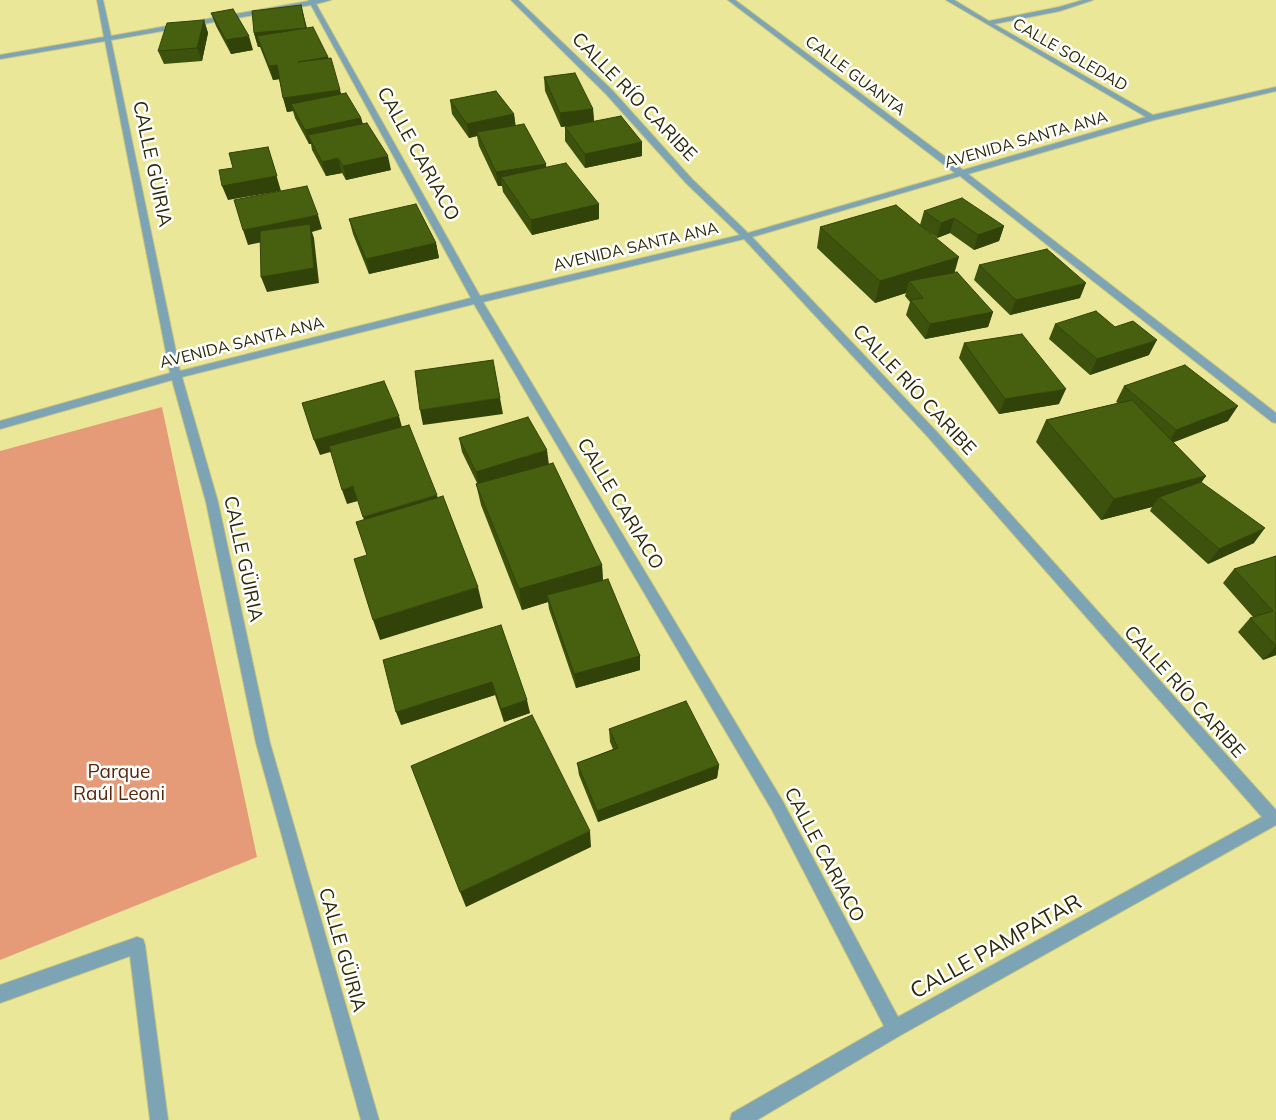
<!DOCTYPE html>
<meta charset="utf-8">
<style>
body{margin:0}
canvas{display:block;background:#ebe798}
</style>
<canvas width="1276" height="1120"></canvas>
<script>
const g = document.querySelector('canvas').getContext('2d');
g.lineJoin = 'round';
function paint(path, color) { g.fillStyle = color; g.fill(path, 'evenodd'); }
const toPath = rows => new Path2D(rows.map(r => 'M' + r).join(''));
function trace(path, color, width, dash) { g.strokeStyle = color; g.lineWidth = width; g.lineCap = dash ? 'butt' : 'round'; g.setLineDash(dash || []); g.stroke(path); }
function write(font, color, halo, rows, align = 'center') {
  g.font = font + ' Mulish,sans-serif'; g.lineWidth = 5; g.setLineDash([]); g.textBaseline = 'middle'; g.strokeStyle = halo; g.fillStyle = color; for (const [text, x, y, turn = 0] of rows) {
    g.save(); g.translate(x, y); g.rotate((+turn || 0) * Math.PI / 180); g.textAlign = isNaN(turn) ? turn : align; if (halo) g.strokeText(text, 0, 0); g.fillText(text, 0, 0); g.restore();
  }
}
paint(toPath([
 [162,407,257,857,0,960,0,451]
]), '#e59b78');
const service = toPath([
 [137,937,143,939,145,945,168,1120,150,1120,130,956,0,1003,0,985,137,937]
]);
const minor = toPath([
 [97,0,103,0,111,36,309,1,308,0,331,0,316,4,480,296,740,235,686,183,606,94,511,0,518,0,612,90,692,179,748,233,955,173,728,0,735,0,963,170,1146,117,946,0,954,0,989,21,1059,7,1083,0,1093,0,1060,11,994,24,1153,115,1276,87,1276,91,1154,120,968,174,1276,413,1276,423,1272,422,960,176,752,237,936,431,1276,810,1276,825,901,1035,757,1120,730,1120,732,1113,884,1026,772,810,474,304,182,377,218,502,270,743,379,1120,361,1120,256,743,206,502,172,380,0,429,0,421,170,373,105,41,0,59,0,55,104,37,97,0],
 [311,5,471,298,180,371,111,40,311,5],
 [744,239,928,437,1262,817,898,1017,782,800,483,302,744,239]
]);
trace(service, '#c9c57e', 2);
trace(minor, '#c9c57e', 2);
paint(service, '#7da4b4');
paint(minor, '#7da4b4');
paint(toPath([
 [301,5,307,28,328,57,341,94,361,118,363,124,391,170,346,180,342,173,326,176,312,150,311,144,309,144,295,118,293,111,287,112,279,79,273,80,260,47,258,47,254,33],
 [211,13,253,50,231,54,216,26],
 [204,20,208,33,202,61,164,64,158,51],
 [544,77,593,109,594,121,642,142,642,156,585,168,565,141,565,127,574,125,561,127,545,91],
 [450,100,514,114,515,125,546,164,546,167,599,204,599,219,532,235,503,192,502,186,498,186,479,146,477,136,469,138,452,114],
 [924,211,1004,226,999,241,974,250,950,233,937,238,925,229,955,272,993,312,988,327,925,339,906,315,910,302,905,296,906,293,875,303,817,248,820,227,920,225],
 [349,219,436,243,439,258,369,274,353,234],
 [979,265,1080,298,1010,315,974,280],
 [1055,324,1149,355,1090,375,1049,339],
 [964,343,1059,404,999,414,959,358],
 [1124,386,1228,421,1173,442,1206,476,1201,482,1254,543,1208,564,1150,511,1152,507,1101,520,1036,442,1046,420,1118,403,1116,402],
 [459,438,549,464,602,565,603,580,640,656,640,670,576,688,549,609,548,602,522,610,481,505,476,484,477,483,462,452],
 [1276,556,1276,655,1263,660,1238,632,1250,618,1253,617,1223,583,1234,569],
 [501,625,530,713,504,722,495,695,401,725],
 [609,729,719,765,717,778,598,822,579,775,577,763,613,749,610,742]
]), '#3d530d');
paint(toPath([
 [301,5,309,41,257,36,260,47,258,47,254,33],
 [204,20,208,33,202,61,197,48],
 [249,36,253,50,231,54,226,40],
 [328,57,331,70,298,62],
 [277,65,281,79,273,80,269,66],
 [340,90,344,104,291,104,293,111,287,112,283,98],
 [593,109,594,123,561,127,560,113],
 [514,114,516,128,477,132,477,136,469,138,467,124],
 [361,118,365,132,308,135,311,144,309,144,305,130],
 [642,142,642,156,585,168,585,154],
 [268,147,281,191,228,200,222,186],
 [388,156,391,170,346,180,343,166],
 [338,158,342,173,326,176,322,162],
 [546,164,547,178,501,177,502,186,498,186,496,172],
 [599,204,599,219,532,235,531,220],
 [318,215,322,229,312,232,314,238,319,283,267,292,261,277,311,232,248,245,243,230],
 [954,218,950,233,937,238,941,223],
 [1004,226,999,241,974,250,978,235],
 [436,243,439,258,369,274,366,259],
 [959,257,953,278,909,281,906,293,875,303,880,281],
 [1086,283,1080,298,1010,315,1016,300],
 [993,312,988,327,925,339,930,324],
 [1157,340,1149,355,1090,375,1097,359],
 [1066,389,1059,404,999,414,1005,399],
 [500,398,503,414,423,425,420,410],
 [1238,406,1228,421,1167,445,1176,430],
 [399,416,403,431,320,455,314,440],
 [547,450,549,465,479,487,476,472],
 [1206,476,1191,497,1159,497,1152,507,1101,520,1114,499],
 [353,486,358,501,347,504,342,490],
 [437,495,441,510,368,531,363,517],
 [1265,528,1254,543,1208,564,1219,549],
 [602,565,603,585,547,595,548,602,522,610,519,589],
 [478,587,483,608,380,640,373,620],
 [1276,646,1276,655,1263,660],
 [640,656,640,670,576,688,574,674],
 [492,682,495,695,401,725,396,712],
 [527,700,530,713,504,722,501,709],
 [719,765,717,778,598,822,597,811],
 [590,831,591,847,466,907,460,892]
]), '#32430a');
const building = toPath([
 [301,5,306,28,254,33,252,11,301,5],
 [233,9,249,36,226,40,211,13,233,9],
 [204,20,197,48,158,51,167,23,204,20],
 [313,27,328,57,298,62,331,58,340,90,283,98,277,65,269,66,257,36,313,27],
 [575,73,593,109,560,113,544,77,575,73],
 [496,91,514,114,467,124,450,100,496,91],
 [346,93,361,118,305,130,291,104,346,93],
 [621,116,642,142,585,154,565,127,621,116],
 [367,123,388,156,343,166,338,158,322,162,308,135,367,123],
 [524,124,546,164,496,172,477,132,524,124],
 [268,147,277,176,222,186,219,170,233,168,229,153,268,147],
 [566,163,599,204,531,220,501,177,566,163],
 [307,186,318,215,243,230,234,200,307,186],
 [962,198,1004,226,978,235,954,218,941,223,924,211,962,198],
 [416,204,436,243,366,259,349,219,416,204],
 [896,205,959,257,880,281,820,227,896,205],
 [310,224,314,268,261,277,260,231,310,224],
 [1047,249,1086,283,1016,300,979,265,1047,249],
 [957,272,993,312,930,324,910,300,923,298,909,281,957,272],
 [1096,311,1115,327,1133,321,1157,340,1097,359,1055,324,1096,311],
 [1022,334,1066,389,1005,399,964,343,1022,334],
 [493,360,500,398,420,410,415,371,493,360],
 [1185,365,1238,406,1176,430,1124,386,1185,365],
 [384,381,399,416,314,440,302,403,384,381],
 [1132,400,1206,476,1114,499,1046,420,1132,400],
 [528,417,547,450,476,472,459,438,528,417],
 [409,425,437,495,363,517,353,486,342,490,329,446,409,425],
 [553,463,602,565,519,589,476,484,553,463],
 [1201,482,1265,528,1219,549,1159,497,1201,482],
 [443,496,478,587,373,620,354,559,367,555,356,522,443,496],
 [1276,556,1276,646,1250,618,1273,611,1234,569,1276,556],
 [608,579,640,656,574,674,547,595,608,579],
 [501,625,527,700,501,709,492,682,396,712,383,660,501,625],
 [686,701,719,765,597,811,577,763,618,748,609,729,686,701],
 [532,715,590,831,460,892,411,766,532,715]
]);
paint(building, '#47600f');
trace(building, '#32430a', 1);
write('16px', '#2c2a09', '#fff', [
 ["CALLE SOLEDAD",1070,55,30],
 ["CALLE GUANTA",855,76,37],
 ["AVENIDA SANTA ANA",1026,140,-16],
 ["AVENIDA SANTA ANA",636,247,-13],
 ["AVENIDA SANTA ANA",242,343,-14]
]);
write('19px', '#2c2a09', '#fff', [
 ["CALLE RÍO CARIBE",634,97,46],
 ["CALLE CARIACO",418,154,61],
 ["CALLE GÜIRIA",152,164,78],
 ["CALLE RÍO CARIBE",914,390,47],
 ["CALLE CARIACO",620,504,59],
 ["CALLE GÜIRIA",243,559,78],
 ["CALLE RÍO CARIBE",1184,692,48],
 ["CALLE CARIACO",824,855,62],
 ["CALLE GÜIRIA",342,950,74]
]);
write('19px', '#59270c', '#fff', [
 ["Parque",119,772],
 ["Raúl Leoni",119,794]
]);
write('22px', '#2c2a09', '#fff', [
 ["CALLE PAMPATAR",996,947,-29]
]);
</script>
